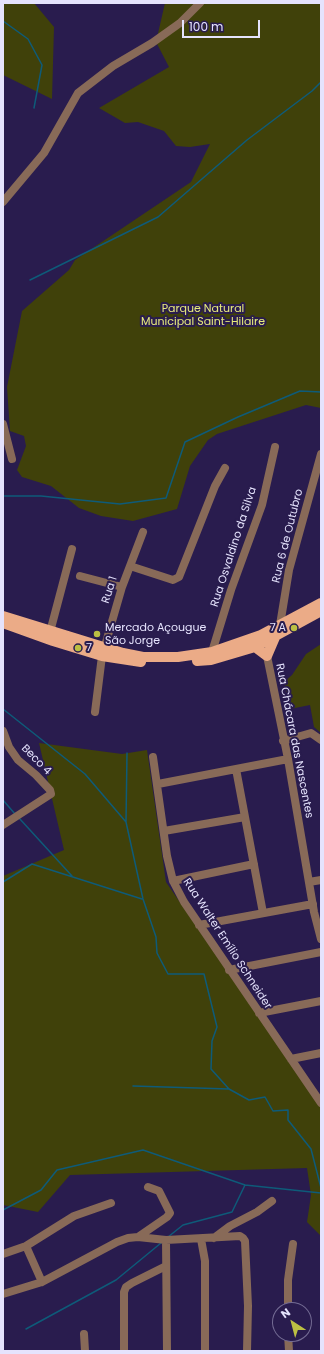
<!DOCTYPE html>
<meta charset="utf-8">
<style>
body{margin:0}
#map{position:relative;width:324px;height:1354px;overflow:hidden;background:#291c4e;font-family:Poppins,sans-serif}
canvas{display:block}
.frame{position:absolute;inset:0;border:4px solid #e5e3fd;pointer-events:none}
.north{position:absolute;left:272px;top:1302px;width:40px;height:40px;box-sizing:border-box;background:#291c4e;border:1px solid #746c94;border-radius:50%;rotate:324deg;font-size:11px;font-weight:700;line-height:16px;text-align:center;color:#e5e3fd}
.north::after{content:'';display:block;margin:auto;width:14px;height:18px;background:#bcbf43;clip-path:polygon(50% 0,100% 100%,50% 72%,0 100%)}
.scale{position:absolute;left:182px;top:20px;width:78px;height:18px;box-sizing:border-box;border:2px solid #e5e3fd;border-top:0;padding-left:5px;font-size:12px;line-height:14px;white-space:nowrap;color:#e5e3fd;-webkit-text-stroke:3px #291c4e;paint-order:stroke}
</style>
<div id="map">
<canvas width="324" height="1354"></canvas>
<div class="frame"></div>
<div class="north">N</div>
<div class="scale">100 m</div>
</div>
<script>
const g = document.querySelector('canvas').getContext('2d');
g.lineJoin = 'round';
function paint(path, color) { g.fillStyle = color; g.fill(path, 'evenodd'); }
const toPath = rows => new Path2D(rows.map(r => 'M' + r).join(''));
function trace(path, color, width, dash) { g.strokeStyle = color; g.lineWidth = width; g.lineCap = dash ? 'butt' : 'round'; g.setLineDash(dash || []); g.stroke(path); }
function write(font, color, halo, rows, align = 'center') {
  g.font = font + ' Poppins,sans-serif'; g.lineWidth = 4; g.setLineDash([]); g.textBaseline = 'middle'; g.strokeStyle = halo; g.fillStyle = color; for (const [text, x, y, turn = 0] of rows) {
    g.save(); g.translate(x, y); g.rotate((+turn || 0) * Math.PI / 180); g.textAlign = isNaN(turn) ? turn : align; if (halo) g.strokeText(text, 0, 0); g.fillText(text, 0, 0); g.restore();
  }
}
paint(toPath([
 [3,3,34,3,54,27,52,99,3,75],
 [165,3,321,3,321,408,306,405,217,434,208,440,190,466,177,509,133,521,101,516,79,508,51,486,22,477,17,470,26,446,24,436,10,431,7,387,22,311,69,270,75,260,191,182,210,144,190,147,176,146,164,131,138,122,125,123,99,108,169,67,156,42],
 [321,644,321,733,314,727,310,705,290,709,284,682,292,675,306,654],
 [39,743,122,754,147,750,166,882,321,1108,321,1236,307,1222,311,1195,307,1168,70,1175,38,1212,3,1205,3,876,64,850]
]), '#40410a');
trace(toPath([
 [3,21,28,39,42,65,34,108],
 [30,280,158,217,247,140,312,91,321,82],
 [3,496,41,496,120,504,166,498,185,442,238,417,300,391,321,392],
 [3,709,85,774,126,822],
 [127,753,126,822,143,899,156,937,157,953,168,974,204,974,217,1027,212,1041,211,1069,229,1089,249,1100,265,1097,273,1111,288,1110,288,1120,311,1149,321,1188],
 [3,800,15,814],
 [19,818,72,876],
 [3,882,32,864,142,899],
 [133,1086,229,1089],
 [3,1210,41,1190,57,1170,143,1150,245,1185,321,1193],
 [168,1237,183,1225,232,1212,245,1185],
 [26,1329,116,1280,161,1243]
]), '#0e5b79', 1.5);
trace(toPath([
 [3,202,44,153,78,93,113,66,152,43,180,23,200,3],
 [3,424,12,459],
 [130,566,173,580,179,577,215,486,225,468],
 [80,576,122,587],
 [280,625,289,570,321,454],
 [50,632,72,549],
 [266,651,288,759,314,912,321,939],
 [212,652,231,590,262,505,275,447],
 [95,712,102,656,122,587,143,532],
 [3,731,9,747,18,760,36,775,50,790,51,794,3,825],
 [283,741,311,733,321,740],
 [153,757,167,856,173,881,184,902,321,1103],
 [236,769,263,913],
 [158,784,288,759],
 [164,831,245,817],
 [173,881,254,864],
 [309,882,321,880],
 [199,925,313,904],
 [229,970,321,952],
 [259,1013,321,1001],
 [291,1059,321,1053],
 [138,1237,167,1217,170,1213,159,1191,148,1187],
 [214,1238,230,1226,257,1212,272,1201],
 [201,1239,205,1261,205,1351],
 [166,1240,167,1351],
 [26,1246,42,1282],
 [3,1254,26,1246,74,1216,111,1203],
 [3,1294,42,1282,117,1242,128,1238,138,1237,166,1240,240,1236,243,1238,245,1241,248,1306,247,1351],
 [288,1310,288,1280,293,1244],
 [84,1334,85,1351],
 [288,1334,289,1351],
 [124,1351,124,1292,126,1287,132,1283,166,1266]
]), '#886a58', 8);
trace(toPath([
 [3,616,123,653,143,657,178,657,212,652,261,635,321,603],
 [3,623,53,641,102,656,141,662],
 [255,647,267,656,276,635],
 [197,661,211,660,255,647,321,611]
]), '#ebab87', 10);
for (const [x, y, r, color] of [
 [294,628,4,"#bcbf43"],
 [97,634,4,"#bcbf43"],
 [78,648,4,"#bcbf43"]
]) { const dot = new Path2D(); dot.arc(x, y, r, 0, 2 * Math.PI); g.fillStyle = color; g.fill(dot); trace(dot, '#291c4e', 1.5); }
write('11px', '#e7eb7c', '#291c4e', [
 ["Parque Natural",203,309],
 ["Municipal Saint-Hilaire",203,322]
]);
write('11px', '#e5e3fd', '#291c4e', [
 ["Rua 6 de Outubro",288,536,-76],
 ["Rua Osvaldino da Silva",234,547,-72],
 ["Rua 1",110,590,-72],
 ["Rua Chácara das Nascentes",294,741,79],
 ["Beco 4",36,760,45],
 ["Rua Walter Emílio Schneider",227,944,57]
]);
write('11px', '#e5e3fd', '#291c4e', [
 ["Mercado Açougue",105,628],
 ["São Jorge",105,641],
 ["7 A",286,628,"right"],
 ["7",86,648]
], 'left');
</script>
